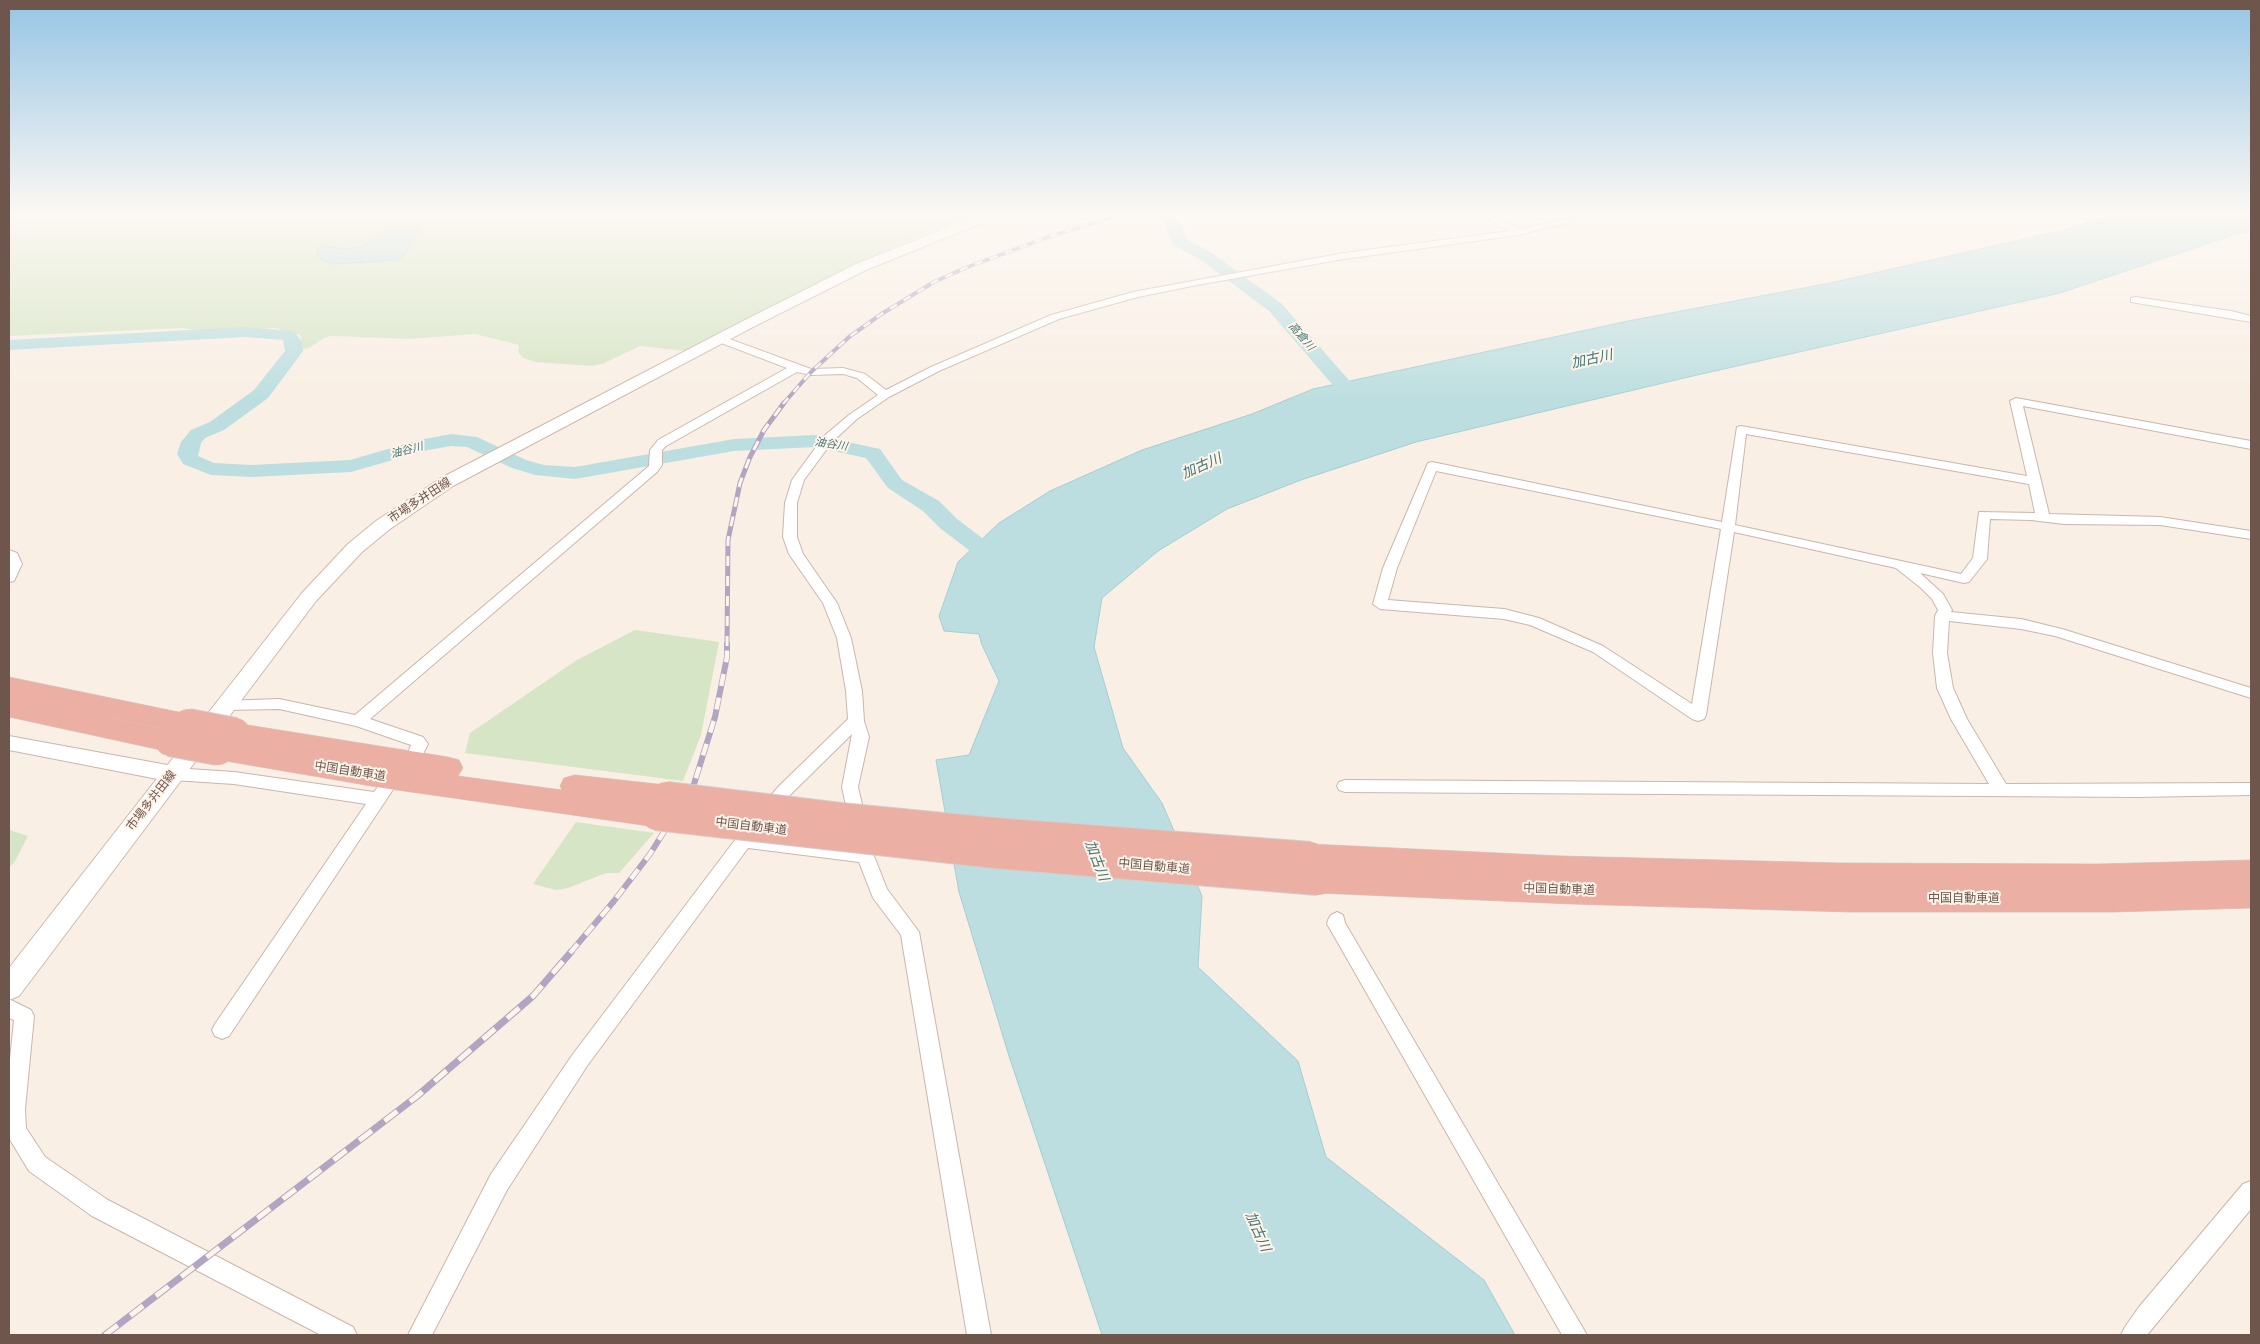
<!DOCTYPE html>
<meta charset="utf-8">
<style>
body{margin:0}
#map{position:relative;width:2260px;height:1344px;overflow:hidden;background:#f9efe5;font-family:"Nunito Sans",sans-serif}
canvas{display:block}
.frame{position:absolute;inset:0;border:10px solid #6f564d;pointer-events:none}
</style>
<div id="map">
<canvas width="2260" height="1344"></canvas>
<div class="frame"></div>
</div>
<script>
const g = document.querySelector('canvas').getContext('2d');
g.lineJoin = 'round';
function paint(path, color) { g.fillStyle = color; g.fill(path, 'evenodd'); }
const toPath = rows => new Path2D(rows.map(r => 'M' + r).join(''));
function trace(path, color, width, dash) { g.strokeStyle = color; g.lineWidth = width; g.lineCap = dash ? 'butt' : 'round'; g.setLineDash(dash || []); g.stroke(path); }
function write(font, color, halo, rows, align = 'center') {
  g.font = font + ' "Nunito Sans","Noto Sans JP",sans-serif'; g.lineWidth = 4; g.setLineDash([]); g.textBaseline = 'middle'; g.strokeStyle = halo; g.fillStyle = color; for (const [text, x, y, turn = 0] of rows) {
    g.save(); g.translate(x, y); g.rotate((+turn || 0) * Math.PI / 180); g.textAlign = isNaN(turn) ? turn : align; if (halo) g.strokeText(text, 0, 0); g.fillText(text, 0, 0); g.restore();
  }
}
paint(toPath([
 [9,214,977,214,907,241,807,288,685,351,640,346,602,364,591,366,535,362,523,358,518,352,519,345,475,334,410,339,331,336,324,338,309,348,302,349,300,335,275,328,198,331,183,328,9,336],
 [635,630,719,642,701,735,683,781,465,753,470,733,577,660],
 [576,822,654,833,619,873,606,873,568,888,556,890,533,884],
 [9,830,28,836,14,863,9,867]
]), '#d5e5c5');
const water = toPath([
 [2115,214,2251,214,2251,232,2236,234,2060,293,1684,378,1416,442,1301,480,1227,509,1158,551,1102,598,1094,647,1123,748,1162,803,1202,896,1198,967,1298,1061,1326,1157,1484,1280,1515,1335,1102,1335,1009,1056,959,892,936,760,969,755,999,681,982,645,979,634,944,631,939,616,958,562,999,523,1050,491,1142,450,1252,414,1313,389,1628,321,1830,283,2064,230,2115,214],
 [420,228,410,247,403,256,397,260,335,264,322,260,317,253,318,248,322,246,346,249,364,246,390,229,420,228]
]);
paint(water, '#bcdee0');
trace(water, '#a3ced1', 1);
paint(toPath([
 [1157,214,1172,214,1180,223,1189,241,1210,252,1281,303,1370,404,1373,408,1370,412,1363,414,1356,412,1269,311,1198,258,1177,247,1170,239,1165,224,1157,214],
 [245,327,294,331,302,342,303,351,268,398,224,430,205,438,201,443,198,456,214,463,251,465,350,460,419,440,451,434,477,437,526,460,544,465,575,467,734,439,815,435,880,449,902,480,939,501,957,519,1010,559,1013,564,1010,569,1002,571,994,569,941,529,923,511,888,488,866,458,815,447,734,451,575,479,535,475,512,468,467,447,451,446,428,450,351,472,251,477,211,475,183,464,177,454,181,442,191,430,210,422,254,390,285,351,283,340,245,337,9,350,9,340,245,327]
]), '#bcdee0');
const minor = toPath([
 [1478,214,1489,214,1520,229,1586,214,1601,214,1519,235,1344,259,1197,285,1138,297,1059,319,939,371,889,397,857,419,832,442,804,480,797,503,797,537,803,554,837,603,851,638,862,691,864,721,869,737,858,787,874,856,887,889,919,932,991,1335,967,1335,901,935,873,898,859,862,748,848,587,1066,507,1190,432,1335,408,1335,491,1174,573,1054,738,836,778,787,848,719,846,691,837,638,823,603,789,554,783,537,785,503,792,480,824,436,849,415,878,395,857,378,843,374,811,375,797,372,666,446,662,450,662,465,657,472,370,719,423,737,428,744,423,754,417,756,411,754,409,750,411,745,356,726,279,709,228,710,223,709,220,705,223,701,279,699,355,715,649,466,650,450,658,440,787,368,716,341,716,337,724,337,811,369,843,368,865,374,886,390,931,367,1051,315,1133,292,1344,253,1509,231,1478,214],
 [852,734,842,787,855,848,758,836,790,795,852,734],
 [2135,297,2231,311,2251,316,2251,322,2131,302,2131,298,2135,297],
 [2016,398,2251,441,2251,449,2023,406,2049,514,2160,517,2251,531,2251,539,2160,525,2064,524,2031,520,1990,519,1987,559,1969,582,1964,583,1920,573,1943,594,1952,610,1951,612,2021,619,2062,629,2251,688,2251,698,2055,636,2021,629,1949,621,1947,653,1953,688,1967,719,2006,784,2251,783,2251,795,2137,797,1345,792,1339,790,1337,786,1339,782,1345,780,1989,784,1951,719,1937,688,1933,653,1935,616,1938,610,1932,599,1921,588,1896,568,1734,532,1706,715,1704,719,1698,721,1692,719,1593,652,1530,625,1504,619,1380,609,1373,604,1383,568,1428,463,1432,462,1722,522,1737,427,1741,426,2027,476,2010,401,2016,398],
 [1746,434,2029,484,2035,513,1979,512,1973,558,1961,574,1735,525,1746,434],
 [1436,471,1721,529,1692,704,1603,646,1539,618,1504,609,1388,600,1397,568,1436,471],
 [9,550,17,553,22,564,14,581,9,582,9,550],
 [173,768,234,772,374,792,380,784,386,782,392,784,394,788,229,1036,222,1039,215,1036,212,1030,215,1024,366,804,234,784,173,780,167,778,165,774,167,770,173,768],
 [1337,912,1343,915,1345,923,1587,1335,1562,1335,1330,929,1327,924,1328,920,1331,915,1337,912],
 [9,999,31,1010,34,1016,25,1109,26,1128,45,1157,108,1200,353,1327,357,1335,321,1335,92,1216,29,1171,9,1138,9,1069,14,1020,9,1018,9,999],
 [2251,1181,2251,1209,2147,1335,2121,1335,2125,1327,2139,1307,2243,1184,2251,1181]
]);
const tertiary = toPath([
 [9,736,173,766,180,769,183,774,180,779,173,782,9,750,9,736]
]);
const secondary = toPath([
 [981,214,998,214,997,217,866,270,753,327,453,486,390,529,362,552,316,601,19,996,9,1000,9,968,302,593,348,544,376,521,441,478,743,321,856,264,981,214]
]);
const motorway = toPath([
 [9,677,188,714,198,717,202,724,198,731,188,734,9,697,9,677],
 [9,697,170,730,180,734,185,741,180,748,170,752,9,717,9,697],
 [235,723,448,757,459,760,463,768,458,776,562,790,560,786,564,778,575,775,666,785,677,789,681,797,677,805,668,808,671,815,667,823,656,827,383,788,208,758,203,750,208,742,218,739,225,740,221,733,225,726,235,723],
 [1310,844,1561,856,1840,863,2098,864,2251,860,2251,908,2113,912,1849,912,1571,904,1318,893,1307,889,1302,880,1307,871,1310,870,1299,866,1294,857,1299,848,1310,844]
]);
trace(minor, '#c9b7ac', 2);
trace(tertiary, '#c9b7ac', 2);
trace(secondary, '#ceb8ad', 2);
trace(motorway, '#d4ccca', 1);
paint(minor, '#fff');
paint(tertiary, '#fff');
paint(secondary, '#fff');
paint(motorway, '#ecafa3');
const railFar3 = toPath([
 [783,404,811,372,849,337,883,313,934,282,965,268,1051,236,1123,214]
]);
const railFar2 = toPath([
 [727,646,728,540,740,483,750,457,764,430,784,403]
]);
const railFar1 = toPath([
 [570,953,614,901,650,854,694,784,715,717,727,657,727,644]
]);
const rail = toPath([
 [105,1335,416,1097,533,996,571,952]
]);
trace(railFar3, '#b1a5c1', 4);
trace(railFar2, '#b1a5c1', 5);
trace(railFar1, '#b1a5c1', 6);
trace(rail, '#b1a5c1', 7);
trace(railFar3, '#fdf4ea', 2.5, [8]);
trace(railFar2, '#fdf4ea', 3, [10]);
trace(railFar1, '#fdf4ea', 4.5, [12]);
trace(rail, '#fdf4ea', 5, [16]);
const motorwayBridge = toPath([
 [188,724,235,733],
 [170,741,218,750],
 [666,797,840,818,994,833,1310,857],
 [656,815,995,853,1318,880]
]);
trace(motorwayBridge, '#d4ccca', 32, []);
trace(motorwayBridge, '#ecafa3', 30);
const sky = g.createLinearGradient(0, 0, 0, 402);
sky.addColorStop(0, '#96c5e5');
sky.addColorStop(0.53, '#fcf8f3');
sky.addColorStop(1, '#fcf8f300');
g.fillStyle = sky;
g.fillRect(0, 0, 2260, 402);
write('italic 11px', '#477579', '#fdf4ea', [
 ["高倉川",1301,337,49],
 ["油谷川",831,445,9],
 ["油谷川",407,451,-15]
]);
write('12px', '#6f564d', '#fdf4ea', [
 ["市場多井田線",420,501,-33],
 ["中国自動車道",350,772,9],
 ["市場多井田線",152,801,-52],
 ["中国自動車道",751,827,7],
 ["中国自動車道",1154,867,5],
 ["中国自動車道",1559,890,2],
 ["中国自動車道",1964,899]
]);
write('italic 14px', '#477579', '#fdf4ea', [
 ["加古川",1592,360,-12],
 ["加古川",1202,467,-24],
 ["加古川",1096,861,69],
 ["加古川",1257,1232,66]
]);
</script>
